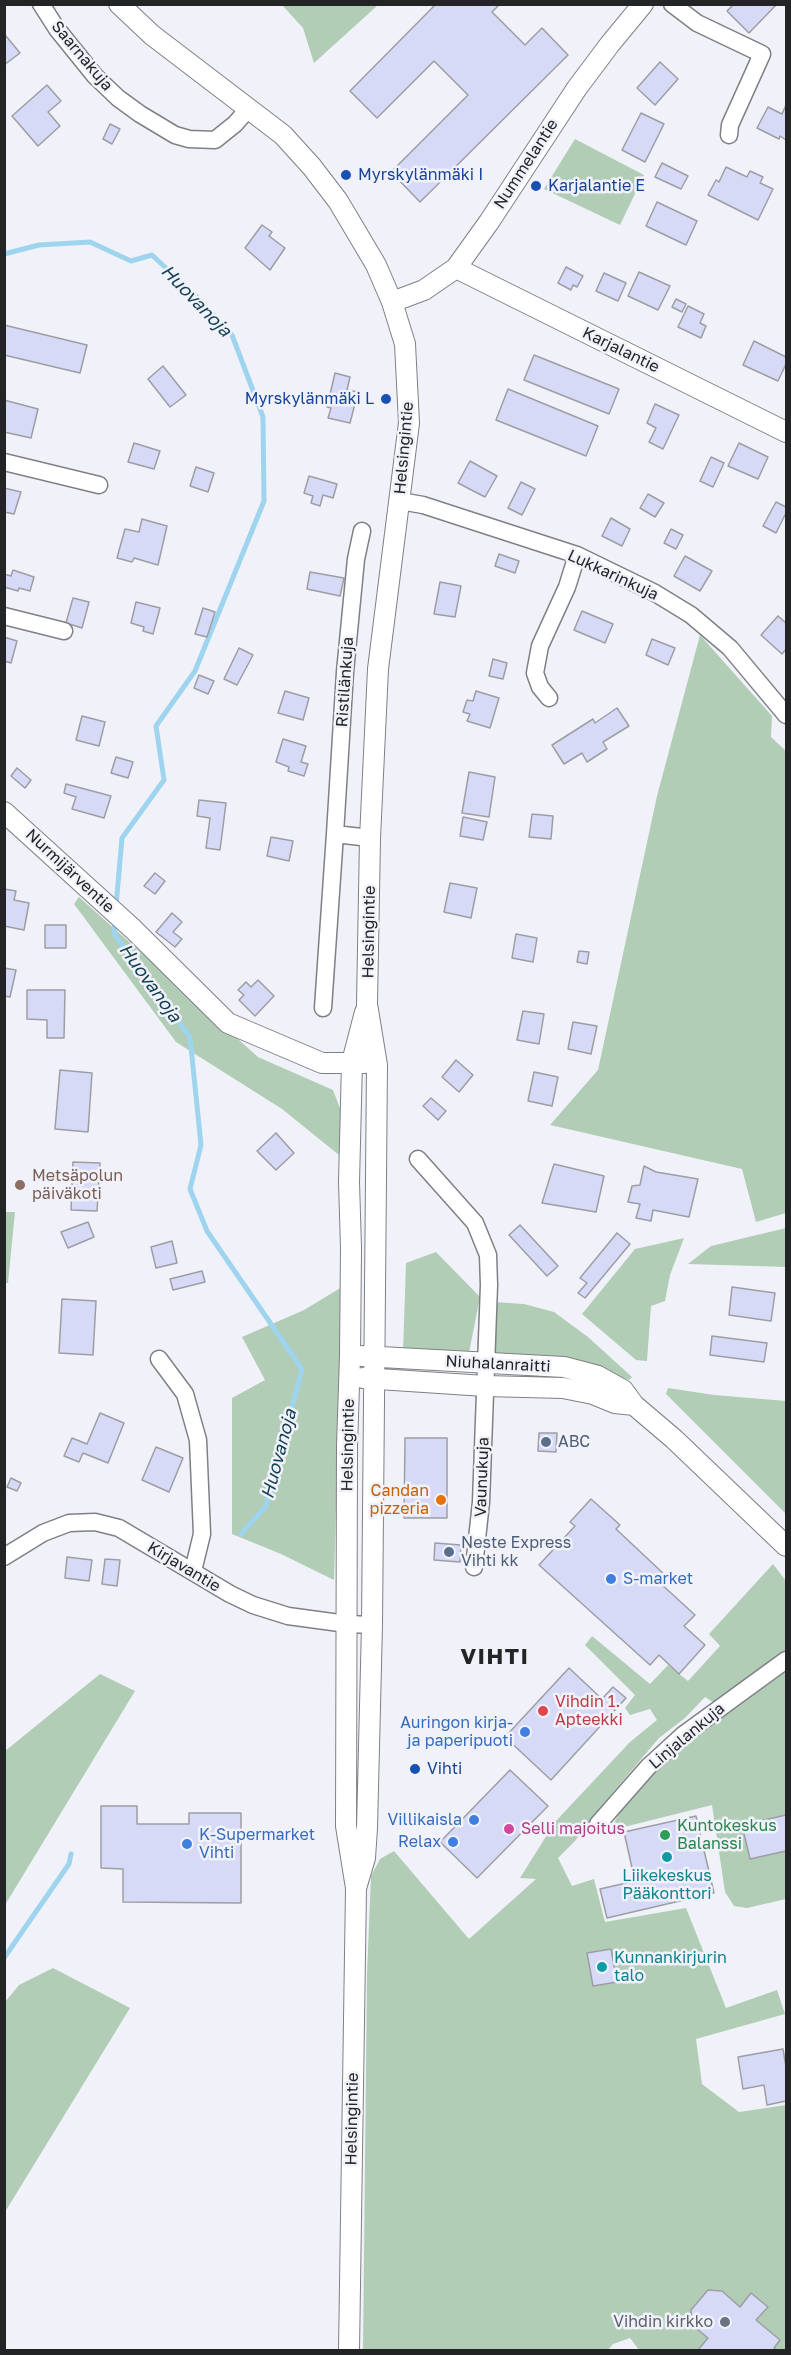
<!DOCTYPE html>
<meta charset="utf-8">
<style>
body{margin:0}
#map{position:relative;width:791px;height:2355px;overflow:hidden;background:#f1f2f9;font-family:"Golos Text",sans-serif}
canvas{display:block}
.frame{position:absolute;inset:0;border:6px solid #232426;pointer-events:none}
</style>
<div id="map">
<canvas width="791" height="2355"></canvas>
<div class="frame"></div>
</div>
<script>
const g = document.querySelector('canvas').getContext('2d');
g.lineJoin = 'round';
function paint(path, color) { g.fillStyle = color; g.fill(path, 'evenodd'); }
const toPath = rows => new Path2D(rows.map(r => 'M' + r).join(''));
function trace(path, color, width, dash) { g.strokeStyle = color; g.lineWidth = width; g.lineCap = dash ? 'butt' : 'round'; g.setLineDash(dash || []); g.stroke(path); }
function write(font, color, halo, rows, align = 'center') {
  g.font = font + ' "Golos Text",sans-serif'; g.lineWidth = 5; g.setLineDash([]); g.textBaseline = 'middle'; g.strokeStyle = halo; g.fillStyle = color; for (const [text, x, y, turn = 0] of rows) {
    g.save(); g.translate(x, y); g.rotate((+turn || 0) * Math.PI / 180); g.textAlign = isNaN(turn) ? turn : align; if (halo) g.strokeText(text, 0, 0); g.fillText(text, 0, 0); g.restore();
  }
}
paint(toPath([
 [282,5,378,5,314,63,303,28],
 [575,139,644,175,620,225,544,189],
 [700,635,772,716,771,737,786,751,786,1213,756,1222,742,1169,550,1125,598,1070,657,796],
 [79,897,258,1057,333,1090,346,1124,339,1155,282,1109,176,1042,74,904],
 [5,1212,15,1212,8,1283,4,1283],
 [786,1228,786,1267,688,1264,711,1246],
 [684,1238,670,1275,665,1301,651,1306,647,1361,636,1360,582,1314,635,1249],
 [436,1252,480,1297,469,1353,403,1352,406,1263],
 [342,1287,334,1580,281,1554,232,1534,232,1398,265,1380,242,1337,304,1310],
 [493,1302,524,1304,554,1312,588,1337,632,1377,629,1380,560,1357,493,1355],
 [668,1388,714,1395,786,1401,786,1514,666,1394],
 [773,1564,786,1581,786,1652,717,1705,705,1697,685,1718,659,1738,598,1810,575,1841,558,1858,572,1886,594,1879,605,1922,686,1908,726,2008,777,1990,785,2014,696,2039,702,2084,739,2112,786,2105,786,2350,639,2350,630,2338,613,2344,608,2350,363,2350,367,1974,371,1876,380,1859,394,1851,469,1939,536,1879,520,1878,555,1822,630,1742,657,1720,650,1709,630,1715,625,1708,635,1695,585,1645,592,1636,650,1684,668,1665,688,1681,720,1646,709,1634],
 [786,1670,786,1815,742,1825,750,1859,786,1851,786,1899,747,1908,734,1906,725,1892,712,1805,620,1828,613,1824,636,1786,700,1729],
 [100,1674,135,1691,5,1905,5,1751],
 [53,1968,130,2008,5,2212,5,2002,19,1985]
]), '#b1cdb6');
trace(toPath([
 [4,254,39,245,90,242,131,261,152,255,196,296,232,335,263,417,264,501,195,671,156,726,164,780,122,838,116,906],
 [115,921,114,934,190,1037,201,1145,190,1189,207,1231,302,1369,266,1506,241,1534],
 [4,1958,69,1864,71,1854]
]), '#9fd4ee', 5);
const building = toPath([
 [436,4,500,4,492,12,525,45,542,28,568,55,420,202,391,172,468,95,434,61,377,118,350,91,436,4],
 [734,4,777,4,749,33,727,11,734,4],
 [6,36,20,53,4,65,4,37,6,36],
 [660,62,678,79,655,105,637,88,660,62],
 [47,85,61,101,48,112,60,126,38,146,12,116,47,85],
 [786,105,786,140,780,136,779,139,757,128,768,107,782,114,786,105],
 [641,113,664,124,645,162,622,150,641,113],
 [110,124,120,129,112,144,103,139,110,124],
 [662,163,688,176,681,189,655,177,662,163],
 [726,167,747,177,750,171,763,177,760,183,773,189,758,220,708,195,716,180,719,182,726,167],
 [657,202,697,221,686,245,646,226,657,202],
 [262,225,272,232,269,236,285,248,270,270,245,248,262,225],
 [566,267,583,276,577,287,573,285,571,290,558,283,566,267],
 [639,272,670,286,658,310,628,296,639,272],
 [604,273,626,283,618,301,596,291,604,273],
 [676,299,686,304,682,312,672,307,676,299],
 [688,306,704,314,700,323,706,326,701,338,678,327,688,306],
 [4,325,87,345,80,373,4,355,4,325],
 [754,341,786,357,786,364,778,381,743,365,754,341],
 [534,355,619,389,609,414,524,380,534,355],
 [163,366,186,395,170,407,148,379,163,366],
 [335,373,350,377,347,390,358,392,350,423,328,418,331,408,327,407,335,373],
 [508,389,598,426,586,456,496,420,508,389],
 [4,400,38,409,31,438,4,432,4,400],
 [655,404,679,415,663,449,649,442,656,428,647,423,655,404],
 [134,443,160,451,154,469,128,462,134,443],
 [739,443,768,457,758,479,728,466,739,443],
 [711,457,724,463,713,487,700,481,711,457],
 [470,461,497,476,485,497,458,483,470,461],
 [196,467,214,473,208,492,190,486,196,467],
 [309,476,337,484,333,498,323,495,320,506,311,503,313,496,304,493,309,476],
 [521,482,535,489,522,515,508,508,521,482],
 [4,488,21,492,14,514,4,512,4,488],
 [648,494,664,503,655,517,640,508,648,494],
 [776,502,786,507,786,513,776,533,763,526,776,502],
 [611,518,630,529,622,546,602,536,611,518],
 [142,519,167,526,158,565,134,558,132,562,117,558,125,529,139,532,142,519],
 [671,529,683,535,676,549,664,543,671,529],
 [499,554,519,561,515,573,495,566,499,554],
 [685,556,712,571,700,591,674,576,685,556],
 [13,570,34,577,30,591,19,588,18,591,4,587,4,574,11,576,13,570],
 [310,572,344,578,340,596,307,589,310,572],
 [440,582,461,586,455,617,434,614,440,582],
 [73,598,89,602,82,628,66,623,73,598],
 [136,602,160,608,153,634,143,631,144,627,131,623,136,602],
 [203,608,215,612,207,637,195,634,203,608],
 [582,611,613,624,605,643,574,630,582,611],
 [778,616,786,623,786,649,782,654,761,635,778,616],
 [4,637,17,641,11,663,4,661,4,637],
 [652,639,675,648,668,665,646,655,652,639],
 [239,648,253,655,237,685,224,679,239,648],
 [493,659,507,663,503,679,489,676,493,659],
 [199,675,214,681,208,694,194,688,199,675],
 [285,691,309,698,303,720,278,713,285,691],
 [476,691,499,698,490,728,467,721,470,714,463,712,467,700,473,701,476,691],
 [617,708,629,726,603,742,607,749,587,762,582,753,564,764,552,745,593,719,595,723,617,708],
 [82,716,105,722,99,746,76,740,82,716],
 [283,739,306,746,301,762,308,764,304,776,288,771,289,767,276,762,283,739],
 [116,757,133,762,128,778,111,773,116,757],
 [17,768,31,780,25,788,11,776,17,768],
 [469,772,495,777,489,817,462,813,469,772],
 [66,784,111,796,104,818,72,809,76,797,64,793,66,784],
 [199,800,226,803,220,850,206,848,210,818,197,816,199,800],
 [532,814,553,816,551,839,529,837,532,814],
 [463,817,487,822,483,840,460,836,463,817],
 [271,837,293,841,289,861,267,856,271,837],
 [155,873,165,881,155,894,144,886,155,873],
 [450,883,477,888,471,918,444,912,450,883],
 [4,889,16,891,14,900,29,903,24,930,4,926,4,889],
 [172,913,182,922,173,932,182,939,175,947,156,932,172,913],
 [45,925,66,925,66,948,45,948,45,925],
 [516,934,537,938,533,962,512,958,516,934],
 [579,951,589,952,587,964,577,962,579,951],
 [4,968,16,970,10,997,4,996,4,968],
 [258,980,274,996,255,1016,239,1000,244,995,238,990,246,982,251,987,258,980],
 [27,990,65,990,64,1038,47,1038,47,1020,27,1019,27,990],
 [523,1011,544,1014,539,1044,517,1040,523,1011],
 [573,1022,597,1026,591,1054,568,1049,573,1022],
 [456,1060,473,1075,459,1092,442,1077,456,1060],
 [60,1070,92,1073,88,1132,55,1129,60,1070],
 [534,1072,558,1077,552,1106,528,1101,534,1072],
 [431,1098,446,1111,438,1120,423,1106,431,1098],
 [276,1133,294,1153,276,1170,257,1151,276,1133],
 [73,1162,100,1163,97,1211,71,1210,73,1162],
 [554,1164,604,1176,596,1212,542,1203,554,1164],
 [644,1166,656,1172,698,1179,689,1217,653,1210,651,1221,636,1218,640,1204,628,1202,632,1186,640,1185,644,1166],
 [88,1222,94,1237,68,1248,61,1232,88,1222],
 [520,1225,558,1266,547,1276,509,1235,520,1225],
 [617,1233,630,1244,585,1298,578,1293,587,1283,580,1278,617,1233],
 [172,1241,177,1263,156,1268,151,1247,172,1241],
 [202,1271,205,1282,173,1290,170,1279,202,1271],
 [732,1287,775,1293,771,1321,729,1315,732,1287],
 [62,1299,96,1301,93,1355,59,1353,62,1299],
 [712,1336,767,1343,764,1362,710,1355,712,1336],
 [100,1413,124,1423,108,1463,83,1453,79,1462,64,1456,72,1438,87,1444,100,1413],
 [539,1433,557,1433,556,1452,538,1451,539,1433],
 [405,1438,447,1438,447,1518,404,1518,405,1438],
 [156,1447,183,1458,169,1492,142,1480,156,1447],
 [11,1478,21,1483,17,1491,7,1487,11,1478],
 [591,1499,620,1525,616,1529,665,1575,659,1582,695,1615,684,1626,705,1645,679,1674,659,1655,650,1665,539,1565,575,1526,570,1522,591,1499],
 [435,1543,461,1545,460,1562,434,1560,435,1543],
 [67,1557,92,1560,89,1581,65,1578,67,1557],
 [105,1559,120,1560,117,1586,102,1584,105,1559],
 [569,1668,602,1699,613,1687,626,1698,551,1780,505,1737,569,1668],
 [510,1770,548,1806,477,1878,440,1842,510,1770],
 [101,1806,137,1806,137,1824,189,1824,189,1813,241,1813,241,1903,123,1902,123,1869,101,1868,101,1806],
 [786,1815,786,1851,750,1859,742,1825,786,1815],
 [696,1816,714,1893,607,1918,600,1889,635,1881,624,1832,696,1816],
 [611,1949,617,1982,593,1986,587,1953,611,1949],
 [783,2049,786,2067,786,2101,767,2105,764,2085,743,2089,738,2057,783,2049],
 [708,2290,722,2291,740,2307,751,2293,768,2307,756,2320,780,2340,774,2348,777,2350,698,2350,708,2338,691,2324,691,2310,708,2290]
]);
paint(building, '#d7daf7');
trace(building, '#9d9ea4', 1.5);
const minor = toPath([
 [41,4,57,29,95,76,118,98,140,114,175,135,189,139,215,140,235,124,249,108],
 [672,4,697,23,762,54,730,125,729,135],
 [4,462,99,485],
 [400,501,423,505,577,555,655,593,691,615,730,648,786,715],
 [362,531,356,559,345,672,335,834,370,838],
 [4,616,64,631],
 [549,698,540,687,535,673,540,646,567,587,577,555],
 [323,1008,335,834],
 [418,1159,475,1223,488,1255,489,1285,481,1502,474,1567],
 [159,1359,185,1394,198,1440,202,1534,193,1571],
 [4,1557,43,1533,69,1523,95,1522,119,1528,230,1594,253,1605,288,1616,347,1624,372,1625],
 [598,1824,648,1767,683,1735,786,1660]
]);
const tertiary = toPath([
 [119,4,152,35,283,135,312,167,338,201,376,265,392,302,405,344,409,423,378,669,370,838,367,1004,377,1065,372,1625,367,1828,365,1858,356,1888],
 [456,268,786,432],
 [392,302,424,290,456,268,489,222,577,88,610,44,643,4],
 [4,812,133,929,228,1023,322,1063,365,1063],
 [362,1356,564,1367,598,1376,623,1390,634,1405,674,1439,786,1546],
 [363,1378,485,1386,563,1388,593,1394,615,1403,634,1405],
 [349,2350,356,1888,346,1826,347,1446,350,1356,351,1248,349,1182,352,1062,365,1012]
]);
trace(minor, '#7f8086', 19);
trace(tertiary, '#7f8086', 22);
trace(minor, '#fff', 16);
trace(tertiary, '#fff', 20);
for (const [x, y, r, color] of [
 [346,175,6,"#1a4fb4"],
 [536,186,6,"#1a4fb4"],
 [386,399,6,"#1a4fb4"],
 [20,1185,6,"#8d6e63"],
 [546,1442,6,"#5c6f8a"],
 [441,1500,6,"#e8710a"],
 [449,1552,6,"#5c6f8a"],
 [611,1579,6,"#3f7fe0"],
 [543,1711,6,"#e0444e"],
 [525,1732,6,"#3f7fe0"],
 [415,1769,6,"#1a4fb4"],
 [474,1820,6,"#3f7fe0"],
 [509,1829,6,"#d1479c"],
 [665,1835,6,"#2e9e5b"],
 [453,1842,6,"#3f7fe0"],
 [187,1844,6,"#3f7fe0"],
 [667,1857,6,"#0f9aa8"],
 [602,1967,6,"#0f9aa8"],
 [725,2322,6,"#6b7280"]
]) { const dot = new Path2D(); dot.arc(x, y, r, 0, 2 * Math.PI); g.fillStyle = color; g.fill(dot); trace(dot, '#f1f2f9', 2); }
write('16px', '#232426', '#f1f2f9', [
 ["Saarnakuja",82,56,50],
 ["Nummelantie",526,164,-57],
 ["Karjalantie",621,350,26],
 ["Helsingintie",404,448,-85],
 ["Lukkarinkuja",613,575,25],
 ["Ristilänkuja",345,682,-86],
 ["Nurmijärventie",70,871,43],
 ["Helsingintie",369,932,-89],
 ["Niuhalanraitti",498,1364,3],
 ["Helsingintie",348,1445,-89],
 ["Vaunukuja",482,1477,-88],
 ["Kirjavantie",184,1567,31],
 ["Linjalankuja",687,1736,-40],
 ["Helsingintie",352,2119,-89]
]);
write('16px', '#164399', '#f1f2f9', [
 ["Myrskylänmäki I",358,175],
 ["Karjalantie E",548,186],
 ["Myrskylänmäki L",374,399,"right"],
 ["Vihti",427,1769]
], 'left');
write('16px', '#785e54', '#f1f2f9', [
 ["Metsäpolun",32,1176],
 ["päiväkoti",32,1194]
], 'left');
write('16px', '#4e5e75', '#f1f2f9', [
 ["ABC",558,1442],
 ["Neste Express",461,1543],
 ["Vihti kk",461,1561]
], 'left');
write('16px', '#c56008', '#f1f2f9', [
 ["Candan",429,1491],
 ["pizzeria",429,1509]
], 'right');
write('16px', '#366cbe', '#f1f2f9', [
 ["S-market",623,1579,"left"],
 ["Auringon kirja-",513,1723],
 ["ja paperipuoti",513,1741],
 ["Villikaisla",462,1820],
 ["K-Supermarket",199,1835,"left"],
 ["Vihti",199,1853,"left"],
 ["Relax",441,1842]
], 'right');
write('16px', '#be3a42', '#f1f2f9', [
 ["Vihdin 1.",555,1702],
 ["Apteekki",555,1720]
], 'left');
write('16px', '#27864d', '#f1f2f9', [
 ["Kuntokeskus",677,1826],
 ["Balanssi",677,1844]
], 'left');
write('16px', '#b23c85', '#f1f2f9', [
 ["Selli majoitus",521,1829]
], 'left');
write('16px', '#0d838f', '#f1f2f9', [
 ["Liikekeskus",667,1876],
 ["Pääkonttori",667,1894],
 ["Kunnankirjurin",614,1958,"left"],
 ["talo",614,1976,"left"]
]);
write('16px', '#5b616d', '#f1f2f9', [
 ["Vihdin kirkko",713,2322]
], 'right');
write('italic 18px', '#123f52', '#f1f2f9', [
 ["Huovanoja",196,301,46],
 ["Huovanoja",150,983,54],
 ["Huovanoja",279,1454,-75]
]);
g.letterSpacing = '1.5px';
write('bold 22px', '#232426', '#f1f2f9', [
 ["VIHTI",495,1657]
]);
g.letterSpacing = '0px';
</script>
